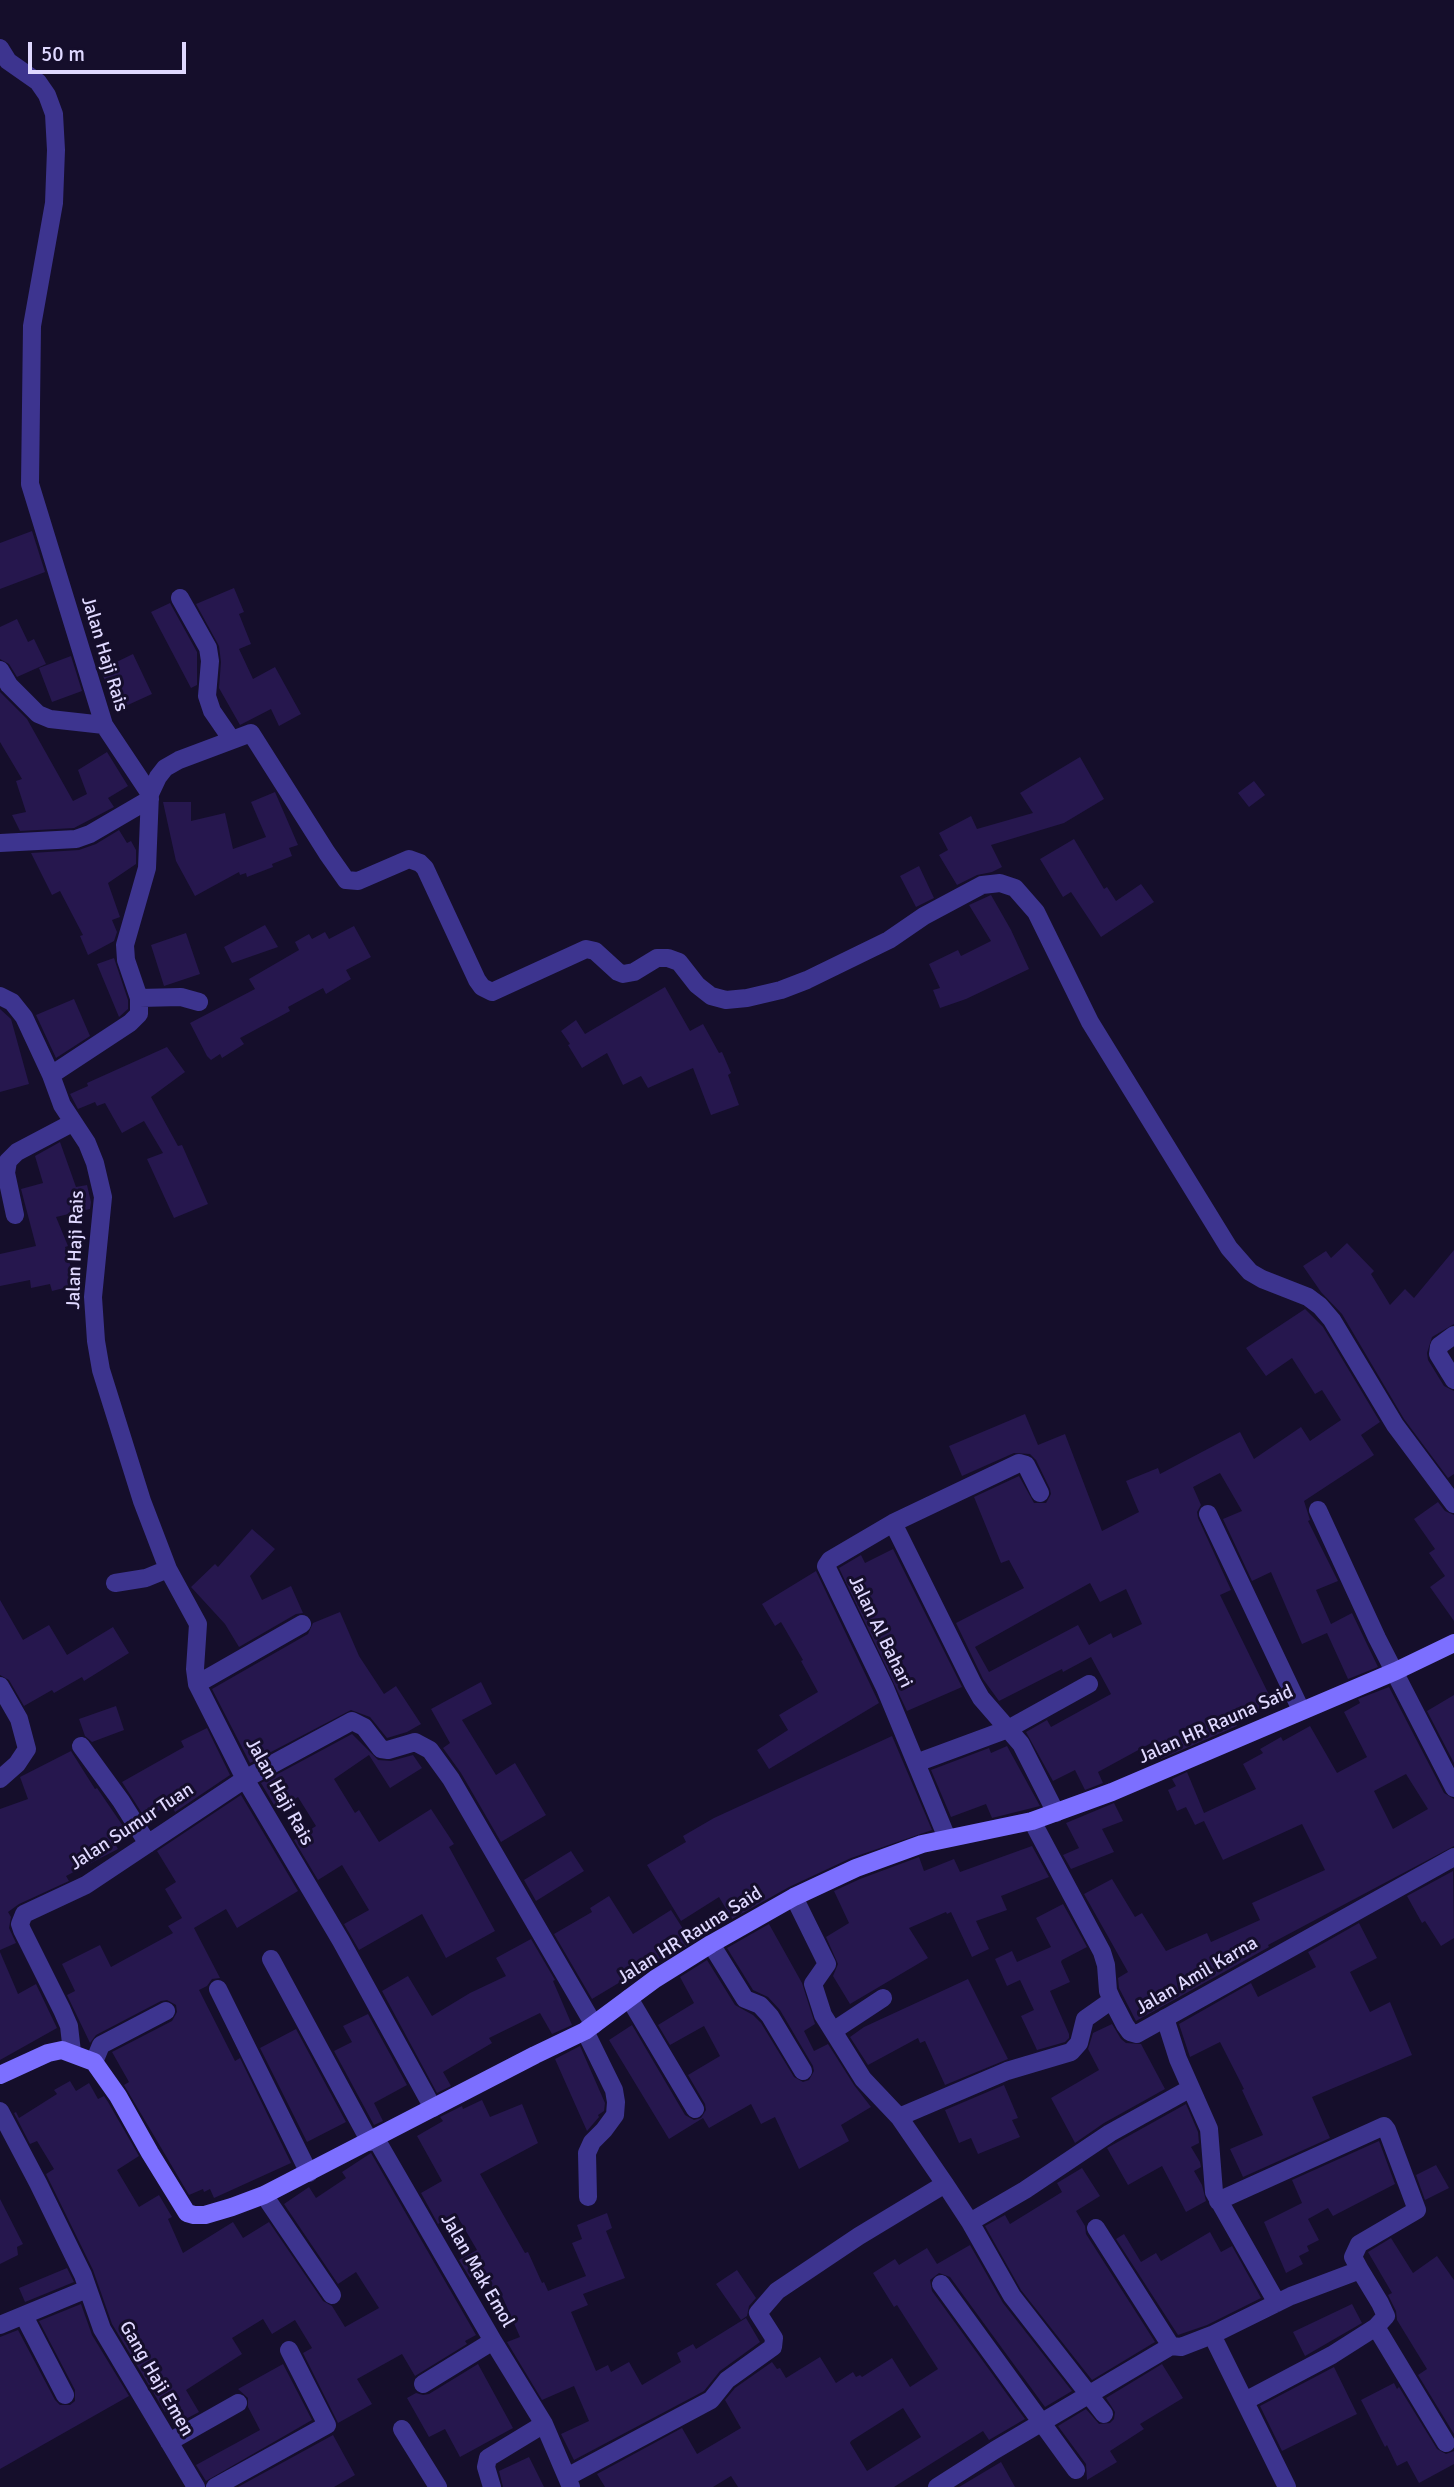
<!DOCTYPE html>
<style>
body{margin:0}
#map{position:relative;width:1454px;height:2487px;overflow:hidden;background:#150e2b;font-family:Signika,sans-serif}
canvas{display:block}
.scale{position:absolute;left:28px;top:42px;width:158px;height:32px;box-sizing:border-box;border:4px solid #dfd8ff;border-top:0;padding-left:9px;font-size:21px;line-height:24px;white-space:nowrap;color:#dfd8ff;-webkit-text-stroke:5px #150e2b;paint-order:stroke}
</style>
<div id="map">
<canvas width="1454" height="2487"></canvas>
<div class="scale">50 m</div>
</div>
<script>
const g = document.querySelector('canvas').getContext('2d');
g.lineJoin = 'round';
function paint(path, color) { g.fillStyle = color; g.fill(path, 'evenodd'); }
const toPath = rows => new Path2D(rows.map(r => 'M' + r).join(''));
function trace(path, color, width, dash) { g.strokeStyle = color; g.lineWidth = width; g.lineCap = dash ? 'butt' : 'round'; g.setLineDash(dash || []); g.stroke(path); }
function write(font, color, halo, rows, align = 'center') {
  g.font = font + ' Signika,sans-serif'; g.lineWidth = 6; g.setLineDash([]); g.textBaseline = 'middle'; g.strokeStyle = halo; g.fillStyle = color; for (const [text, x, y, turn = 0] of rows) {
    g.save(); g.translate(x, y); g.rotate((+turn || 0) * Math.PI / 180); g.textAlign = isNaN(turn) ? turn : align; if (halo) g.strokeText(text, 0, 0); g.fillText(text, 0, 0); g.restore();
  }
}
paint(toPath([
 [32,531,45,572,0,589,0,543],
 [234,588,244,612,239,614,251,644,239,649,253,679,275,667,301,714,279,726,271,709,240,725,219,688,221,662,219,646,196,604],
 [170,603,197,652,197,685,191,688,151,612],
 [17,619,28,642,34,639,46,664,17,677,9,664,0,659,0,627],
 [133,654,152,694,119,709,100,670],
 [71,656,82,691,52,702,39,668],
 [0,692,27,719,73,801,87,794,78,770,107,752,128,786,108,798,114,807,74,828,20,831,12,815,26,812,16,781,22,779,0,742],
 [1080,757,1104,799,1064,823,991,845,1002,867,992,872,977,875,957,885,939,855,948,850,939,833,971,816,977,829,1033,813,1020,793],
 [1254,781,1265,795,1249,807,1238,793],
 [275,792,298,845,289,848,292,856,272,864,273,867,247,877,246,873,240,875,239,872,195,896,176,861,163,802,191,802,191,821,225,813,233,849,266,837,251,802],
 [119,830,127,843,131,841,136,850,136,864,108,883,120,917,112,920,117,932,114,941,88,955,80,936,83,935,60,891,52,895,31,853,79,850,96,844],
 [1074,839,1104,889,1107,887,1116,901,1141,884,1154,902,1101,937,1071,892,1063,897,1040,859],
 [919,866,934,898,916,907,900,876],
 [991,895,1011,930,1029,969,966,999,940,1008,933,990,940,988,929,964,958,950,961,956,991,941,969,905],
 [265,925,278,947,232,963,224,947],
 [354,926,371,957,346,970,351,979,326,994,323,988,288,1007,290,1011,240,1038,244,1044,222,1058,220,1054,211,1060,207,1056,190,1023,255,989,249,979,299,950,295,942,309,934,312,939,325,932,329,939],
 [186,933,200,974,164,986,151,945],
 [114,958,128,1000,128,1009,119,1017,97,964],
 [665,987,690,1031,703,1024,719,1053,722,1052,731,1073,728,1075,739,1105,711,1115,693,1068,648,1088,641,1076,623,1085,607,1053,582,1068,568,1045,570,1044,561,1031,576,1020,585,1034],
 [74,999,90,1036,56,1058,36,1015],
 [0,1009,11,1019,29,1084,0,1092],
 [167,1047,185,1072,151,1097,178,1146,182,1145,208,1204,174,1218,147,1159,163,1153,144,1121,122,1133,105,1103,97,1106,95,1102,78,1109,70,1094,88,1086,87,1083],
 [60,1142,76,1187,87,1185,91,1202,90,1209,56,1217,68,1246,65,1247,76,1285,52,1291,50,1284,31,1288,30,1280,0,1286,0,1254,36,1246,21,1189,43,1183,35,1156],
 [1347,1243,1374,1271,1371,1274,1390,1305,1405,1289,1414,1298,1454,1250,1454,1324,1432,1337,1427,1353,1428,1360,1444,1386,1454,1391,1454,1474,1448,1478,1404,1419,1342,1314,1321,1292,1303,1266,1326,1251,1331,1258],
 [1305,1309,1323,1327,1380,1422,1361,1435,1374,1455,1304,1501,1310,1520,1308,1521,1338,1581,1316,1590,1331,1624,1352,1613,1378,1667,1348,1679,1327,1633,1302,1644,1271,1572,1252,1581,1223,1519,1242,1511,1220,1473,1193,1487,1201,1505,1197,1512,1198,1518,1231,1590,1220,1595,1273,1703,1235,1722,1237,1726,1161,1759,1153,1742,1098,1772,1103,1783,1085,1790,1075,1770,1053,1781,1026,1732,1047,1720,1051,1727,1111,1694,1091,1657,1063,1672,1062,1669,999,1701,983,1679,956,1623,1024,1588,1009,1560,1001,1563,974,1497,1019,1476,1034,1503,1046,1503,1051,1494,1050,1489,1036,1460,1030,1454,1014,1453,962,1476,949,1446,1025,1414,1038,1445,1065,1434,1102,1531,1139,1512,1126,1481,1158,1468,1160,1474,1240,1432,1254,1459,1301,1427,1310,1441,1341,1420,1322,1390,1315,1394,1292,1358,1266,1376,1246,1348],
 [1090,1583,1100,1602,1126,1589,1142,1624,1113,1638,1111,1633,1089,1645,1078,1625,989,1672,975,1647],
 [1438,1502,1445,1511,1454,1515,1454,1621,1430,1587,1445,1576,1429,1553,1435,1549,1414,1519],
 [252,1529,275,1549,250,1576,262,1600,291,1586,303,1613,296,1614,239,1647,225,1624,191,1587,215,1564,218,1567],
 [893,1549,962,1687,907,1711,839,1568,861,1555,865,1563],
 [816,1571,879,1703,769,1769,757,1750,788,1730,779,1715,818,1692,801,1661,803,1660,781,1622,775,1626,762,1604],
 [0,1600,23,1640,49,1625,67,1655,113,1627,129,1653,84,1681,82,1677,54,1693,52,1690,24,1706,9,1680,0,1675],
 [340,1612,359,1656,384,1694,396,1686,421,1724,407,1732,387,1738,370,1717,351,1710,250,1763,212,1689,308,1634,313,1623],
 [481,1682,492,1704,462,1720,496,1775,515,1763,546,1815,501,1842,461,1773,443,1748,450,1743,431,1709],
 [1389,1687,1444,1793,1454,1799,1454,1846,1268,1945,1269,1947,1136,2021,1119,1988,1118,1978,1128,1972,1084,1894,1112,1879,1135,1917,1142,1913,1166,1951,1207,1933,1211,1942,1260,1920,1252,1903,1325,1870,1302,1824,1223,1860,1204,1821,1195,1825,1186,1807,1177,1811,1168,1790,1176,1786,1172,1779,1187,1772,1204,1813,1256,1789,1243,1764,1263,1753,1260,1749,1281,1737,1283,1741,1310,1726,1337,1773,1367,1757,1344,1712,1360,1703,1358,1699],
 [1406,1774,1428,1809,1393,1829,1374,1791],
 [1454,1695,1454,1763,1427,1711],
 [116,1706,124,1730,92,1742,85,1736,79,1719],
 [207,1728,230,1775,175,1812,171,1804,145,1818,122,1782,184,1747,181,1741],
 [352,1734,378,1760,391,1761,413,1755,422,1768,390,1788,369,1755,334,1779,355,1813,359,1810,379,1842,431,1809,454,1844,449,1847,495,1931,446,1958,422,1914,359,1950,344,1924,369,1910,342,1865,318,1880,294,1840,316,1826,298,1797,277,1810,261,1783],
 [892,1736,932,1830,851,1858,789,1887,732,1919,719,1897,681,1921,647,1865,686,1842,683,1836,714,1818],
 [1007,1746,1040,1806,992,1818,986,1804,951,1817,931,1770,989,1748,991,1753],
 [71,1751,95,1789,97,1788,125,1829,122,1830,123,1833,112,1838,118,1849,66,1876,69,1881,19,1904,8,1912,11,1917,9,1928,16,1943,0,1950,0,1809,28,1799,20,1777],
 [241,1795,298,1891,237,1928,226,1909,194,1928,220,1978,212,1979,207,1986,199,1990,235,2061,240,2058,291,2163,214,2198,210,2189,204,2192,203,2189,189,2195,124,2085,129,2082,112,2052,172,2021,177,2012,176,2005,167,2000,161,2001,96,2035,90,2043,67,1995,75,1991,62,1964,100,1945,111,1967,173,1933,168,1926,182,1918,165,1889,176,1882,157,1851],
 [1114,1803,1123,1821,1102,1829,1114,1852,1071,1869,1063,1855,1079,1848,1066,1823],
 [1032,1846,1049,1877,1001,1896,1007,1910,976,1921,989,1949,972,1957,951,1912,947,1914,946,1912,909,1928,928,1958,850,2004,833,1976,838,1964,826,1937,849,1923,834,1891,860,1879,919,1857,924,1871,954,1859,960,1872],
 [571,1851,584,1871,536,1901,524,1880],
 [1453,1871,1454,1938,1441,1946,1425,1921,1422,1923,1407,1896],
 [609,1896,633,1934,671,1910,692,1943,669,1957,667,1954,592,1999,554,1934,592,1912,590,1908],
 [1063,1904,1087,1947,1062,1960,1061,1962,1070,1982,1050,1991,1069,2034,1069,2038,1065,2042,1037,2050,1021,2016,1034,2010,1020,1980,1007,1986,995,1959,1012,1951,1017,1962,1051,1947,1036,1918],
 [1359,1923,1377,1958,1350,1972,1370,2012,1390,2002,1412,2055,1312,2097,1330,2138,1243,2177,1230,2149,1263,2135,1242,2090,1244,2089,1220,2042,1190,2057,1179,2024,1251,1983,1258,1997,1291,1980,1316,1967,1308,1952],
 [769,1924,802,1983,815,2024,804,2031,814,2051,828,2044,854,2085,871,2107,841,2125,849,2141,799,2169,775,2117,761,2124,751,2104,709,2128,703,2118,669,2139,609,2040,632,2025,685,2115,694,2120,701,2118,706,2110,705,2104,688,2075,720,2056,704,2026,670,2045,658,2025,694,2003,680,1977,707,1960,735,2005,753,2015,761,2023,794,2077,803,2082,809,2080,814,2071,813,2066,780,2010,768,1997,753,1990,727,1948],
 [531,1939,555,1980,553,1981,572,2025,552,2034,540,2013,489,2038,492,2043,443,2072,451,2086,437,2093,382,1991,408,1976,432,2016,470,1993,506,1976,496,1958],
 [0,1952,18,1994,36,1984,57,2028,0,2060],
 [968,1979,1008,2059,945,2085,925,2041,920,2043,918,2038,868,2065,850,2037,864,2027],
 [368,2014,407,2085,374,2103,383,2121,374,2125,334,2051,352,2042,343,2026],
 [1112,2024,1121,2039,1126,2043,1141,2044,1165,2089,1104,2123,1075,2143,1051,2098,1099,2070,1088,2049,1093,2033],
 [296,2029,346,2122,307,2142,260,2048],
 [580,2046,605,2103,604,2111,598,2115,599,2117,587,2131,555,2059],
 [70,2081,76,2091,89,2083,98,2099,104,2096,108,2102,139,2156,117,2170,139,2207,159,2195,172,2217,168,2219,183,2253,233,2222,243,2238,269,2222,323,2301,332,2306,345,2327,379,2308,356,2272,338,2284,284,2204,309,2187,316,2198,346,2178,342,2172,371,2153,476,2335,465,2341,467,2344,415,2376,402,2354,357,2379,372,2404,338,2423,303,2353,312,2348,295,2320,272,2334,263,2319,232,2338,242,2354,186,2390,199,2412,182,2421,174,2407,165,2412,112,2324,93,2270,46,2174,54,2169,37,2141,30,2144,14,2113,16,2112,19,2118,57,2094,54,2090],
 [1004,2085,1018,2118,1012,2120,1020,2137,978,2154,971,2138,959,2143,945,2110],
 [482,2100,490,2117,522,2104,538,2143,480,2174,525,2253,528,2252,542,2283,544,2282,548,2291,586,2276,572,2243,582,2239,577,2225,607,2213,612,2228,606,2231,625,2278,583,2294,588,2305,571,2312,596,2371,608,2365,611,2372,629,2362,642,2385,681,2362,677,2353,693,2344,696,2349,746,2318,760,2342,720,2371,704,2391,574,2460,561,2434,589,2421,574,2386,542,2400,507,2342,520,2337,502,2296,497,2299,485,2270,470,2278,459,2260,477,2250,456,2214,438,2224,421,2193,442,2181,417,2136,443,2121,440,2117,462,2106,463,2109],
 [1186,2104,1198,2132,1199,2143,1191,2147,1200,2162,1201,2167,1194,2171,1202,2185,1206,2201,1186,2212,1162,2166,1128,2185,1107,2148],
 [1379,2141,1395,2184,1333,2216,1328,2208,1308,2219,1319,2240,1307,2246,1309,2251,1299,2256,1303,2264,1286,2273,1264,2222,1302,2203,1292,2180],
 [1436,2165,1449,2188,1425,2200,1416,2175],
 [1082,2168,1100,2196,1076,2211,1085,2226,1086,2234,1155,2342,1092,2380,1021,2290,985,2226,1005,2215,1010,2224,1062,2192,1057,2183],
 [0,2199,23,2244,17,2247,18,2255,0,2264],
 [1210,2232,1221,2252,1232,2246,1261,2298,1207,2325,1178,2335,1116,2239,1124,2234,1141,2262,1156,2253,1161,2261],
 [1391,2238,1413,2273,1437,2256,1454,2280,1454,2434,1418,2375,1427,2369,1397,2320,1396,2311,1388,2295,1392,2293,1368,2252],
 [970,2245,1003,2303,1072,2391,1045,2407,950,2277,939,2273,930,2280,932,2291,1025,2419,989,2440,983,2431,894,2487,738,2487,731,2476,713,2487,605,2487,597,2474,682,2428,697,2454,741,2428,725,2400,735,2388,772,2362,777,2369,780,2368,786,2378,820,2357,836,2383,853,2372,856,2377,860,2375,862,2377,892,2358,910,2387,938,2369,897,2305,894,2307,873,2273,895,2259,899,2265,927,2248,937,2264],
 [903,2408,921,2437,867,2471,850,2443,851,2441],
 [67,2268,74,2282,25,2302,19,2288],
 [737,2270,756,2298,749,2306,747,2316,741,2320,716,2284],
 [81,2304,92,2335,129,2396,0,2469,0,2337,18,2330,55,2400,60,2405,70,2405,75,2401,75,2390,39,2321],
 [1352,2304,1362,2323,1305,2356,1293,2332],
 [283,2364,312,2420,206,2481,196,2465,260,2430,248,2407,248,2398,238,2389],
 [478,2364,513,2428,460,2457,445,2429,429,2437,407,2398,416,2393,423,2395,429,2394],
 [1162,2364,1183,2398,1140,2424,1144,2429,1110,2451,1117,2462,1087,2480,1086,2464,1058,2426,1086,2409,1099,2424,1110,2423,1114,2419,1115,2412,1106,2398],
 [1334,2367,1357,2414,1282,2451,1260,2406],
 [1394,2383,1397,2389,1399,2387,1437,2449,1446,2454,1454,2451,1454,2464,1419,2483,1407,2461,1397,2466,1387,2445,1385,2447,1361,2400],
 [333,2435,355,2475,334,2487,238,2487],
 [529,2457,544,2487,503,2487,499,2471],
 [1001,2462,1015,2487,959,2487]
]), '#26174e');
trace(toPath([
 [0,48,8,61,38,82,47,95,54,114,56,150,54,203,32,326,30,484,104,725,150,794,147,868,125,945,126,960,139,998,139,1014,130,1023,51,1075,62,1105,87,1143,95,1163,103,1197,93,1297,96,1341,101,1370,142,1501,168,1569,198,1624,195,1669,197,1684,245,1779,341,1941,433,2108],
 [180,598,208,648,210,661,207,696,212,711,232,740],
 [0,670,9,685,38,714,50,719,104,725],
 [150,794,158,777,165,768,179,760,251,733,327,853,346,880,358,881,409,859,420,863,425,868,477,980,482,987,492,992,586,949,595,951,618,972,623,974,634,972,657,958,668,958,679,962,697,985,711,996,726,1000,747,998,781,990,807,980,889,940,924,916,982,885,1000,883,1015,888,1036,912,1090,1022,1229,1248,1250,1272,1262,1279,1308,1297,1320,1306,1332,1320,1395,1425,1454,1504],
 [0,843,76,839,90,834,150,799],
 [0,996,12,1002,24,1017,51,1075],
 [139,998,181,997,199,1002],
 [15,1215,6,1173,8,1161,17,1152,72,1123],
 [1454,1335,1439,1346,1438,1354,1454,1380],
 [1318,1510,1377,1638,1454,1788],
 [1208,1514,1301,1710],
 [893,1523,973,1684,981,1698,1021,1744,1056,1813],
 [115,1583,146,1578,168,1569],
 [197,1684,302,1624],
 [0,1686,19,1719,27,1749,17,1764,0,1779],
 [81,1746,121,1801,148,1844],
 [916,1763,1008,1729,1089,1684],
 [1032,1821,1102,1952,1106,1965,1108,1991,1112,2000,1125,2025,1130,2032,1137,2034,1454,1857],
 [947,1838,885,1688,826,1566,830,1560,893,1523,1019,1463,1026,1465,1040,1493],
 [794,1897,827,1964,813,1984,823,2015,863,2079,899,2117,945,2184,970,2222,1012,2296,1104,2414],
 [711,1944,745,1999,760,2005,770,2016,803,2071],
 [271,1959,370,2142],
 [218,1989,309,2173],
 [629,1998,695,2109],
 [1165,2018,1178,2059,1209,2129,1214,2192,1277,2303],
 [585,2031,614,2090,616,2102,615,2115,604,2130,592,2142,587,2153,588,2197],
 [833,2031,883,1998],
 [72,2052,69,2026,62,2010,22,1930,20,1924,24,1914,86,1885,245,1779,352,1721,364,1727,381,1749,388,1750,415,1742,430,1750,451,1779,594,2025],
 [94,2062,101,2045,166,2011],
 [0,2111,38,2183,83,2275,102,2329,196,2487],
 [899,2117,1007,2071,1071,2052,1079,2043,1085,2019,1112,2000],
 [376,2139,493,2341,544,2424,571,2487],
 [264,2195,332,2295],
 [1218,2201,1384,2126,1387,2130,1417,2210,1359,2244,1353,2257,1360,2270],
 [970,2222,1025,2190,1110,2133,1191,2088],
 [1096,2228,1171,2346],
 [941,2284,1076,2470],
 [24,2316,65,2395],
 [0,2325,87,2289],
 [1376,2327,1446,2443],
 [1212,2335,1287,2487],
 [423,2384,493,2341],
 [402,2429,438,2487],
 [169,2442,238,2403],
 [567,2477,711,2400,727,2380,773,2347,774,2338,758,2313,777,2291,859,2236,945,2184],
 [215,2487,327,2425,289,2350],
 [492,2487,486,2467,488,2458,544,2424],
 [937,2487,995,2450,1171,2346,1181,2347,1212,2335,1291,2296,1360,2270,1380,2303,1386,2316,1376,2327,1332,2355,1245,2401]
]), '#3d348f', 18);
trace(toPath([
 [0,2075,48,2053,62,2050,94,2062,118,2096,150,2153,187,2213,194,2215,205,2215,232,2207,264,2195,535,2055,585,2031,655,1979,711,1944,794,1897,856,1868,922,1844,1032,1821,1112,1792,1396,1671,1454,1643]
]), '#7c6fff', 18);
write('19px', '#dfd8ff', '#150e2b', [
 ["Jalan Haji Rais",104,654,73],
 ["Jalan Haji Rais",76,1250,-88],
 ["Jalan Al Bahari",880,1632,64],
 ["Jalan HR Rauna Said",1216,1725,-24],
 ["Jalan Haji Rais",279,1792,61],
 ["Jalan Sumur Tuan",132,1827,-33],
 ["Jalan HR Rauna Said",690,1936,-32],
 ["Jalan Amil Karna",1197,1976,-30],
 ["Jalan Mak Emol",477,2271,60],
 ["Gang Haji Emen",156,2379,60]
]);
</script>
